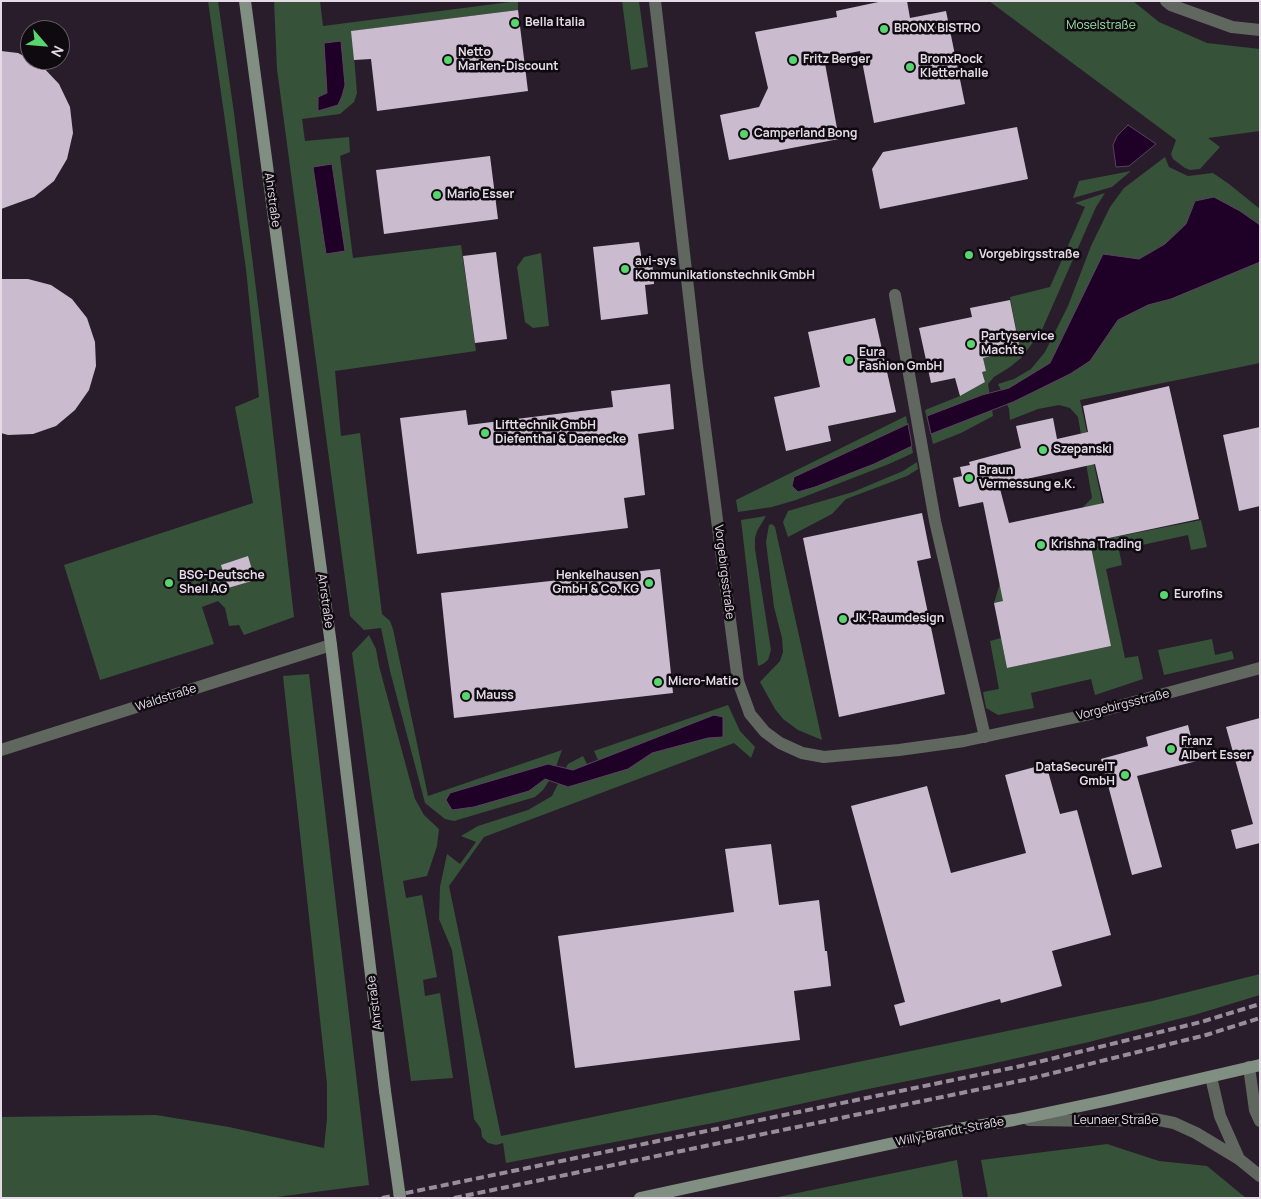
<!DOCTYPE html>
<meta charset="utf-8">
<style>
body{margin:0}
#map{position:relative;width:1261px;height:1199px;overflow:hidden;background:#291d2c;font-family:Manrope,sans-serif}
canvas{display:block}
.frame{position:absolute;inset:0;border:2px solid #e4dbe6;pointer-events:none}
.north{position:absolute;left:20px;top:20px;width:50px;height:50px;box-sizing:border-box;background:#0f0910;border:1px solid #645d66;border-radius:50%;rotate:117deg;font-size:14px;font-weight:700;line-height:20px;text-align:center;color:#e4dbe6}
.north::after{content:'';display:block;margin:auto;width:18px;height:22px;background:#58d56f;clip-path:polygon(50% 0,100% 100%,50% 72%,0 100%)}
</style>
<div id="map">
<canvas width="1261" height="1199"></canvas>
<div class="frame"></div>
<div class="north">N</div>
</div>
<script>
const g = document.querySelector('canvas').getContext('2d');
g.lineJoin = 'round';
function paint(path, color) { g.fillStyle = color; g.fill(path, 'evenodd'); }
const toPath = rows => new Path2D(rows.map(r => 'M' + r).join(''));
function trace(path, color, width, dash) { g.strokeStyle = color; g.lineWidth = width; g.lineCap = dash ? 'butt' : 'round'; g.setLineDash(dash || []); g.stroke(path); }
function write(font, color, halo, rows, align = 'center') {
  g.font = font + ' Manrope,sans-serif'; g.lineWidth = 5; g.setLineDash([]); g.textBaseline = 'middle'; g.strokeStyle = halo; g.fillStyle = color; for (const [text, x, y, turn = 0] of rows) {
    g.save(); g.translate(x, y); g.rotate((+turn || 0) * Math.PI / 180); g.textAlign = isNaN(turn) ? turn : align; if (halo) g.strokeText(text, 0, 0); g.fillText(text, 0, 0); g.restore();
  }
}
paint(toPath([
 [208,1,218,1,234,113,264,353,294,617,244,635,239,625,229,626,225,608,218,601,202,607,214,644,100,680,64,565,253,503,235,407,259,397,246,269],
 [274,1,320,1,323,26,518,1,518,10,352,31,357,93,354,102,340,114,302,119,305,141,349,137,350,152,340,156,353,258,461,245,476,351,335,371,341,436,360,433,382,614,390,621,393,629,428,796,562,750,553,775,543,790,535,797,454,821,445,819,425,803,390,671,381,628,364,630,350,616,277,69],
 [622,1,639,1,648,67,631,70],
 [989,1,1133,1,1159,22,1207,43,1260,49,1260,131,1208,138,1220,147,1200,169,1190,170,1185,168,1173,159,1171,154,1176,140],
 [1165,157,1169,167,1188,176,1213,173,1229,184,1260,209,1260,363,1080,400,1110,538,1201,520,1207,547,1191,550,1188,535,1119,550,1122,565,1106,569,1125,658,1138,656,1143,679,1095,695,1091,679,1031,693,1034,708,998,715,986,708,983,692,999,689,990,641,1001,638,1007,668,1111,646,1098,582,994,603,1000,583,1094,563,1083,507,1092,498,1078,417,1070,408,1059,405,1038,409,1010,420,1009,409,998,384,1014,379,1031,369,1045,352,1068,306,1091,246,1110,207,1124,188],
 [1131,171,1112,187,1073,198,1079,181],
 [1105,193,1096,207,1041,332,1021,358,1010,367,994,377,988,384,993,416,961,433,933,444,925,410,960,396,985,382,982,372,986,371,983,358,1020,350,1010,297,1050,287,1085,207,1075,203],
 [541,253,549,326,533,328,525,322,517,267,524,257],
 [906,416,913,453,889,464,796,500,772,507,738,512,736,500],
 [917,462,918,469,907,476,846,499,832,514,788,537,783,522,788,511,853,492,903,471],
 [766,516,757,531,755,538,755,549,771,650,768,660,763,664,758,666,741,520],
 [772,524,775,527,822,740,798,730,783,719,775,709,760,682,780,661,783,652,782,638,774,607,766,542,769,525],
 [369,635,376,649,379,666,415,799,424,815,439,829,437,846,427,876,403,881,406,898,422,895,437,977,423,980,425,996,440,993,453,1078,411,1081,352,653],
 [1212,639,1215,655,1232,651,1234,659,1164,675,1158,650],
 [309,674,369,1185,269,1198,1,1198,1,1117,156,1115,229,1127,324,1148,327,1118,327,1084,283,676],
 [728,705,740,731,755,747,751,758,734,743,484,837,449,886,501,1136,1152,1001,1260,974,1260,995,1194,1015,1089,1042,982,1066,873,1088,718,1122,506,1163,503,1143,496,1145,488,1143,482,1137,481,1129,474,1119,452,950,439,919,440,887,447,854,460,864,476,842,461,836,478,826,528,810,552,796,568,764,583,756,587,764,598,760,594,751],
 [1107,1144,1159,1161,1207,1166,1246,1198,988,1198,981,1160],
 [957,1160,963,1198,773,1198]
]), '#365239');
const water = toPath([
 [341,41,345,85,342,96,338,105,318,111,318,97,327,93,324,43,341,41],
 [1128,125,1156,144,1129,166,1116,167,1113,145,1117,136,1128,125],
 [332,164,345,251,326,254,313,167,332,164],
 [1214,197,1240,211,1260,225,1260,262,1171,299,1148,305,1118,320,1090,361,1070,374,1013,402,931,434,927,416,982,395,1009,388,1050,363,1103,254,1139,259,1165,244,1186,224,1195,201,1214,197],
 [908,424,912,446,874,464,815,487,798,492,792,486,794,477,908,424],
 [714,715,723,717,723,737,708,738,652,753,628,769,568,787,545,779,529,791,474,807,452,810,446,800,450,793,548,764,573,770,714,715]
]);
paint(water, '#1f0026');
trace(water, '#5a4260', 1);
paint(toPath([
 [883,1,907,1,910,18,946,11,965,104,874,123,860,51,824,58,839,139,729,160,720,115,759,107,768,88,755,32,837,17,836,11],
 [518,10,528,91,377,111,371,59,354,60,351,31],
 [1,51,18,53,41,65,59,84,70,107,73,133,67,159,54,181,34,197,1,209],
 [1017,127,1028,179,880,209,872,169,883,152],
 [490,156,498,219,384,234,376,170],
 [639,242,642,261,652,260,654,284,645,285,648,314,601,320,593,247],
 [496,252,507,339,475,343,463,256],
 [1,279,28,279,51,285,72,299,87,318,95,342,96,366,89,390,75,410,56,426,33,434,8,435,1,433],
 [1010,300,1020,350,983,358,986,371,982,372,985,382,960,396,955,378,931,383,919,328,972,317,970,308],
 [875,318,896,412,828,426,831,441,786,451,774,397,820,387,808,332],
 [670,384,674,429,638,434,645,495,624,498,628,528,417,554,400,418,466,410,468,425,613,407,611,391],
 [1169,386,1199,519,1090,542,1111,646,1007,668,994,603,1003,601,983,502,959,507,953,478,962,476,960,467,970,465,969,462,1021,448,1016,426,1053,418,1057,439,1088,432,1083,406],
 [1095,464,1104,503,1009,523,999,485],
 [1260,427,1260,506,1239,511,1223,435],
 [922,513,931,558,917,561,945,694,839,717,803,538],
 [248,556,255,580,228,588,221,565],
 [660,569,673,693,454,718,441,593],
 [1260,718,1260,843,1236,849,1231,830,1253,824,1226,727],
 [1188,725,1197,761,1137,776,1162,867,1132,875,1101,759,1148,746,1146,737],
 [1046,764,1060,814,1077,810,1111,935,1052,951,1062,986,1001,1003,1000,999,900,1026,894,1005,905,1002,851,806,927,786,951,873,1026,853,1005,775],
 [771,844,779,905,819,900,825,951,827,951,831,986,794,991,800,1040,575,1068,558,936,734,912,725,849]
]), '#cbbbcf');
trace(toPath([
 [655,1,697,366,738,681,750,714,765,732,780,743,802,753,824,757,899,750,964,741,1086,715,1260,668],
 [1166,1,1171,5,1232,27,1260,30],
 [895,295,935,521,985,737],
 [1,750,331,645],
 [1249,1067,1255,1110,1260,1121],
 [1211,1077,1220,1116,1239,1159],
 [1029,1120,1105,1121,1154,1119,1174,1123,1196,1133,1239,1159,1260,1176]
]), '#5f675f', 12);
trace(toPath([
 [245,1,331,645,385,1091],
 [640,1198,958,1129,1014,1120,1109,1100,1260,1065]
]), '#818e82', 12);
trace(toPath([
 [382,1198,1026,1065,1201,1022,1260,1004],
 [454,1198,1029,1079,1206,1035,1260,1018]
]), '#988e9b', 4, [8, 4]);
trace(toPath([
 [385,1091,400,1198]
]), '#818e82', 12);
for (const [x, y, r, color] of [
 [515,23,5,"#58d56f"],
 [884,29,5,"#58d56f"],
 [448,60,5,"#58d56f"],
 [793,60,5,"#58d56f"],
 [910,67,5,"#58d56f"],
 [744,134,5,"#58d56f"],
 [437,195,5,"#58d56f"],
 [969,255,5,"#58d56f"],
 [625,269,5,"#58d56f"],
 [971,344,5,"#58d56f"],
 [849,360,5,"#58d56f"],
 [485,433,5,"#58d56f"],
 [1043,450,5,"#58d56f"],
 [969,478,5,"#58d56f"],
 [1041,545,5,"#58d56f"],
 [169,583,5,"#58d56f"],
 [649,583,5,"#58d56f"],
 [1164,595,5,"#58d56f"],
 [843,619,5,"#58d56f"],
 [658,682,5,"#58d56f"],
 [466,696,5,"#58d56f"],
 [1171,749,5,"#58d56f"],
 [1125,775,5,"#58d56f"]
]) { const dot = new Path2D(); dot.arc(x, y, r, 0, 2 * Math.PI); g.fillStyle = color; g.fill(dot); trace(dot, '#0f0910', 2); }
write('bold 12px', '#e4dbe6', '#0f0910', [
 ["Bella Italia",525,23],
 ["BRONX BISTRO",894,29],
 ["Netto",458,53],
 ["Marken-Discount",458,67],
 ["Fritz Berger",803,60],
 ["BronxRock",920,60],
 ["Kletterhalle",920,74],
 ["Camperland Bong",754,134],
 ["Mario Esser",447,195],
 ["Vorgebirgsstraße",979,255],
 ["avi-sys",635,262],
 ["Kommunikationstechnik GmbH",635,276],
 ["Partyservice",981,337],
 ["Machts",981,351],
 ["Eura",859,353],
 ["Fashion GmbH",859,367],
 ["Lifttechnik GmbH",495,426],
 ["Diefenthal & Daenecke",495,440],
 ["Szepanski",1053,450],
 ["Braun",979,471],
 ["Vermessung e.K.",979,485],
 ["Krishna Trading",1051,545],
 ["BSG-Deutsche",179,576],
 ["Shell AG",179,590],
 ["Henkelhausen",639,576,"right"],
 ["GmbH & Co. KG",639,590,"right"],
 ["Eurofins",1174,595],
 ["JK-Raumdesign",853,619],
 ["Micro-Matic",668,682],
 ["Mauss",476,696],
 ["Franz",1181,742],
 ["Albert Esser",1181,756],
 ["DataSecureIT",1115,768,"right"],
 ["GmbH",1115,782,"right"]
], 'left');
write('12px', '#98e1a0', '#0f0910', [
 ["Moselstraße",1101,26]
]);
write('12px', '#e4dbe6', '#0f0910', [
 ["Ahrstraße",272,200,82],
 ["Vorgebirgsstraße",724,572,83],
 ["Ahrstraße",325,601,82],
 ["Waldstraße",166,698,-18],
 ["Vorgebirgsstraße",1123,705,-14],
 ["Ahrstraße",375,1003,-97],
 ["Leunaer Straße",1116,1121],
 ["Willy-Brandt-Straße",950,1132,-11]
]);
</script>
